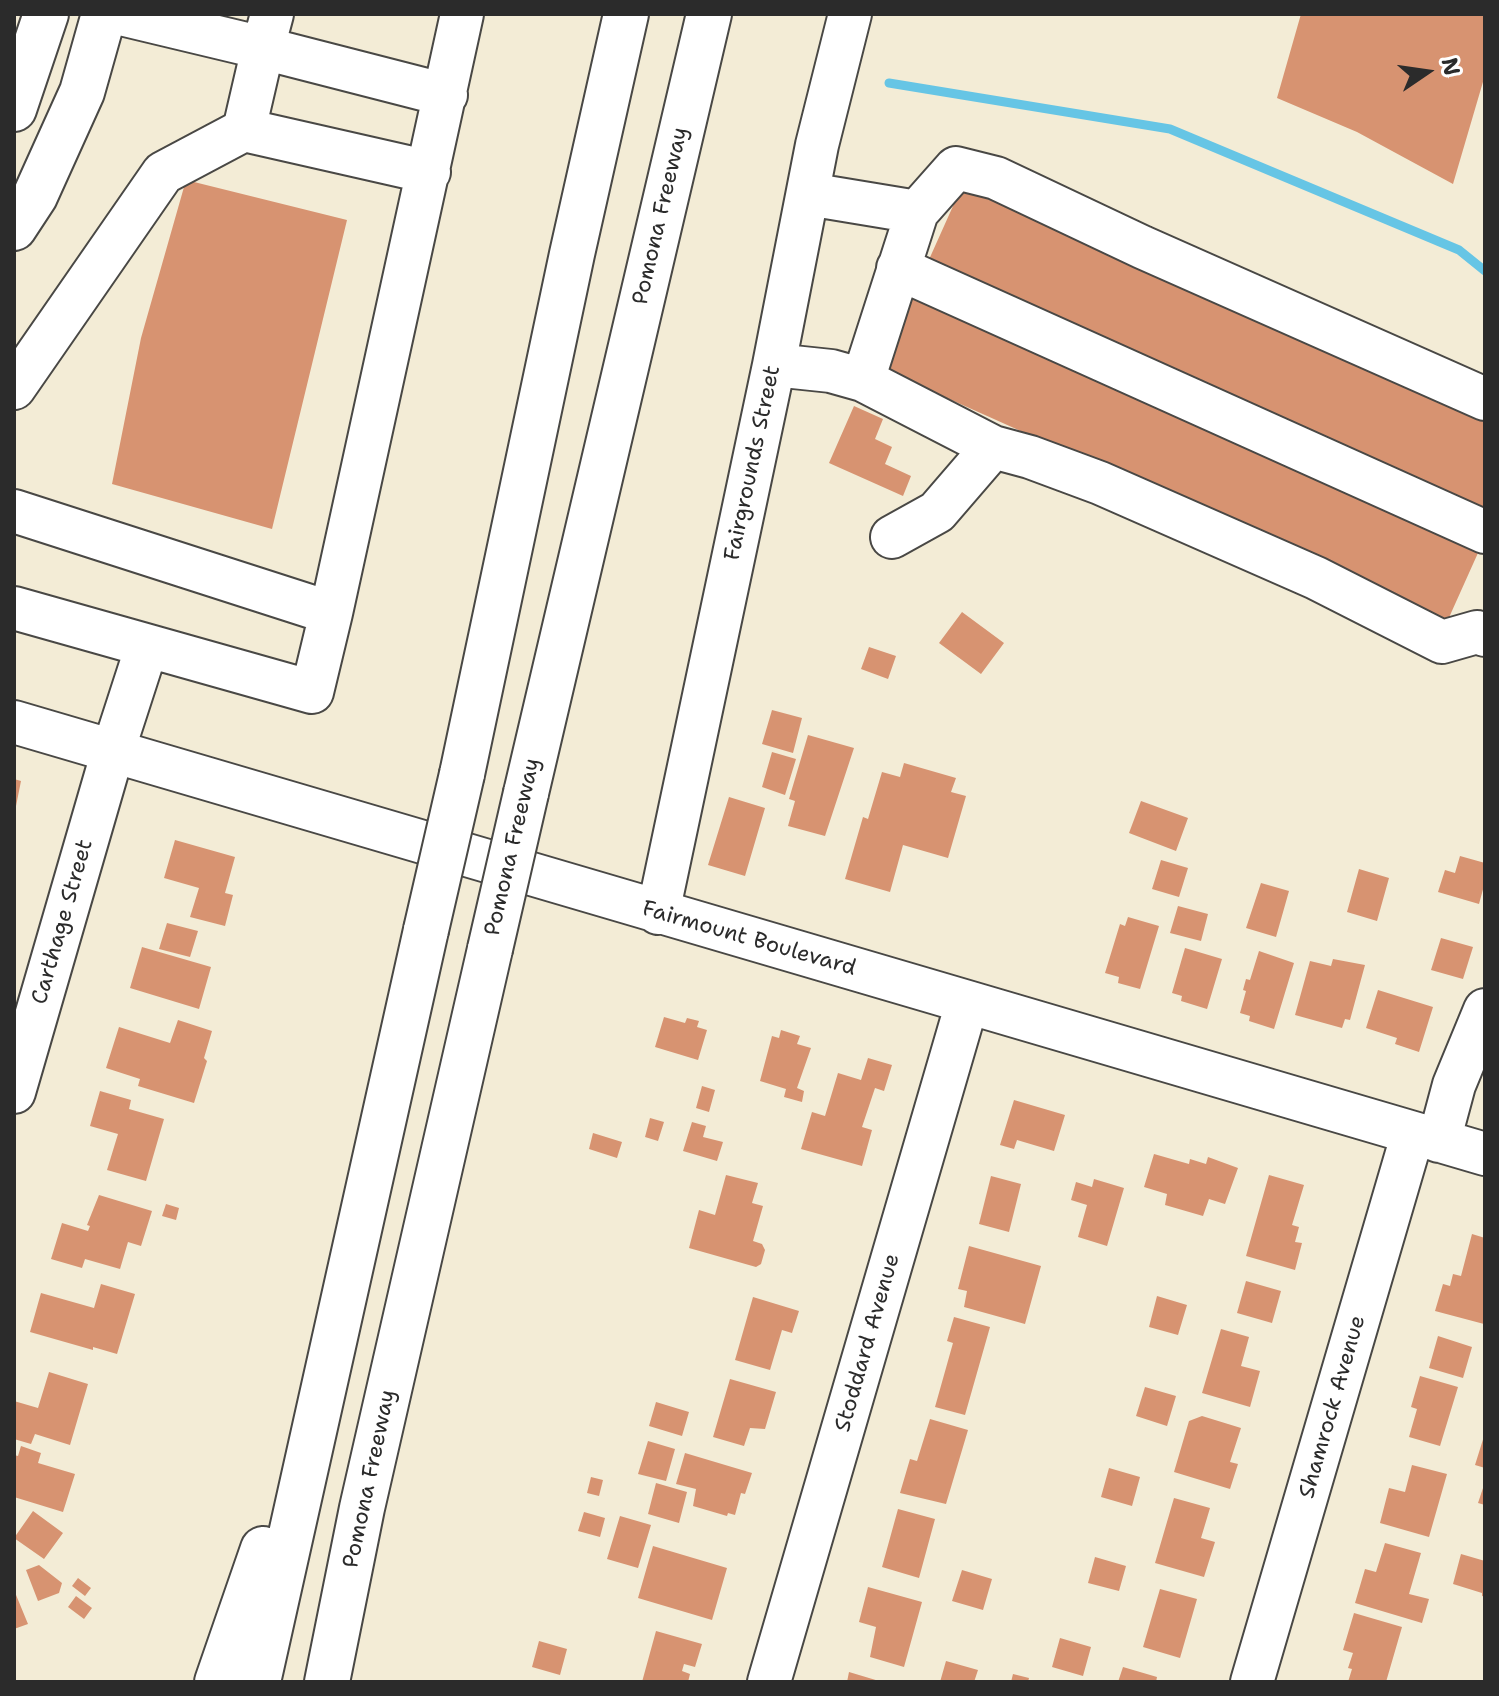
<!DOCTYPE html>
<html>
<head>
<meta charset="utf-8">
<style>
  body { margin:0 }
  #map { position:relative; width:1499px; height:1696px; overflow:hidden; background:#f3ecd6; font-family:"Shantell Sans",sans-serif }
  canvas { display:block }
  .frame { position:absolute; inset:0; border:16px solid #2b2b2b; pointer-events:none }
  .north { position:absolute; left:1387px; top:32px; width:80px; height:80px; -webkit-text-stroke:6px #fff; paint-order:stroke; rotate:77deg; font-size:22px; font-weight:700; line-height:32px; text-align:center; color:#2b2b2b }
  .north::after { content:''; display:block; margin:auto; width:28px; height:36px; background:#2b2b2b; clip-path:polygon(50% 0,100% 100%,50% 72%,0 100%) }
</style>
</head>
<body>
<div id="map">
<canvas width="1499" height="1696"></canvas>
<div class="frame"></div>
<div class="north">N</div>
</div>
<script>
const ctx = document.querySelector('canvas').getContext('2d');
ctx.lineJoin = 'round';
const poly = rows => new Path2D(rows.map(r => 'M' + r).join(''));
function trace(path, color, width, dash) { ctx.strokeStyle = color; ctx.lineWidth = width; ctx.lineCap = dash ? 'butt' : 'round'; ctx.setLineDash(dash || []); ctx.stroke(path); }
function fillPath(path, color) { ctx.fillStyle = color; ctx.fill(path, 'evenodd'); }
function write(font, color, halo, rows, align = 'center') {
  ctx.font = font + ' "Shantell Sans",sans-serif'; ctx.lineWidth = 6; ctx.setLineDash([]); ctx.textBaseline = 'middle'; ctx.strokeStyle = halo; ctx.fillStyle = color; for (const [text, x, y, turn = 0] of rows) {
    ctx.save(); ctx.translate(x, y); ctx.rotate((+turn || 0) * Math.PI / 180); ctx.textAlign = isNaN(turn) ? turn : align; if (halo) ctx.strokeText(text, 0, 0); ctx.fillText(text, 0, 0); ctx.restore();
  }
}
trace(poly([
  [889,83,1170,129,1459,250,1485,271]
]), '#66c5e5', 9);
fillPath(poly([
  [1301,14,1485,14,1485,75,1453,184,1357,132,1277,98],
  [186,180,347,220,272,529,112,484,141,338],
  [962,186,1485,420,1485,514,927,264],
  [915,290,1482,544,1447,622,880,368],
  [854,406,883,419,875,439,892,447,885,464,911,476,903,496,829,463],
  [962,612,1004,643,981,674,939,643],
  [869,647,896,656,888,679,861,669],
  [772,710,802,718,793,753,762,744],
  [808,735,854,748,825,836,788,826,795,801,789,799],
  [772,752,796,759,785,795,762,787],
  [904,763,956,778,951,792,966,796,948,858,903,845,890,892,845,879,863,817,868,819,882,772,900,777],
  [14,779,21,781,15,811,14,811],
  [729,797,765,808,745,876,708,865],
  [1141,801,1188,818,1176,851,1129,833],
  [175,840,235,857,225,893,233,895,225,926,190,917,199,888,164,878],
  [1460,856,1485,863,1485,882,1479,904,1438,892,1445,870,1455,873],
  [1161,860,1188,868,1179,897,1152,889],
  [1359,869,1389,878,1377,921,1347,912],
  [1261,883,1289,891,1276,937,1246,928],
  [1178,906,1208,914,1201,941,1170,933],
  [1128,917,1159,926,1140,989,1118,983,1119,977,1105,973,1120,924,1125,926],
  [167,923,198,931,190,957,159,949],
  [1441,938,1473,947,1463,979,1431,970],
  [142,947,211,967,199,1009,130,988],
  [1185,948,1222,959,1207,1009,1181,1001,1182,996,1172,993],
  [1259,951,1294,963,1274,1029,1249,1021,1250,1016,1240,1013,1246,991,1243,990,1246,979,1250,980],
  [1333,959,1365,965,1350,1020,1345,1019,1342,1028,1295,1015,1310,961,1331,966],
  [1378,990,1433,1007,1419,1052,1395,1044,1397,1038,1366,1028],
  [664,1017,685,1023,687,1018,699,1021,697,1027,707,1030,698,1060,655,1047],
  [178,1020,212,1031,204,1058,207,1061,194,1103,138,1086,140,1079,106,1068,119,1027,170,1043],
  [781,1030,800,1036,797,1044,811,1048,797,1088,804,1091,802,1102,784,1097,786,1089,760,1081,772,1036,779,1038],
  [868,1058,892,1065,884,1091,875,1088,862,1127,872,1130,862,1166,801,1149,812,1112,825,1116,838,1073,861,1080],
  [702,1086,715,1090,709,1112,696,1108],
  [100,1091,131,1100,129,1109,164,1119,146,1181,107,1170,118,1134,90,1126],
  [1014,1100,1065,1115,1054,1151,1017,1140,1014,1149,1000,1145],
  [650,1118,664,1122,658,1141,645,1137],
  [692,1122,706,1126,703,1137,723,1142,717,1161,683,1151],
  [593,1133,622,1142,617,1158,589,1149],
  [1154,1154,1189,1164,1190,1159,1206,1164,1208,1157,1238,1168,1225,1204,1209,1199,1203,1216,1165,1205,1167,1194,1144,1187],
  [726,1175,758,1183,752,1203,763,1206,753,1241,762,1244,765,1250,761,1264,756,1267,689,1248,699,1210,715,1215],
  [1269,1175,1304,1185,1292,1225,1299,1227,1295,1242,1302,1243,1295,1270,1246,1256],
  [991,1176,1021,1184,1009,1232,979,1224],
  [1094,1179,1124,1188,1107,1246,1078,1237,1087,1205,1071,1200,1076,1182,1092,1187],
  [99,1195,152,1211,141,1246,128,1242,120,1269,85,1259,82,1268,51,1259,62,1223,88,1231,90,1226,87,1225],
  [166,1204,179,1208,176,1220,162,1216],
  [1472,1234,1485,1238,1484,1324,1435,1311,1443,1284,1450,1286,1453,1274,1461,1276],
  [969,1246,1041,1266,1025,1324,964,1307,967,1291,958,1289],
  [1246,1281,1281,1291,1272,1323,1237,1313],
  [101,1284,135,1294,117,1354,93,1347,93,1350,30,1332,41,1293,94,1308],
  [1157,1296,1187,1305,1178,1335,1149,1327],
  [753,1297,799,1311,792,1333,782,1330,770,1370,735,1360],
  [954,1317,990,1327,965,1415,935,1407,953,1343,947,1341],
  [1221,1329,1249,1337,1241,1366,1260,1371,1250,1407,1202,1393],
  [1438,1336,1472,1347,1463,1378,1429,1368],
  [49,1372,88,1384,70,1445,35,1434,31,1444,14,1439,14,1401,38,1408],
  [1420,1376,1458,1387,1440,1446,1409,1437,1417,1409,1411,1407],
  [730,1379,776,1392,765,1429,750,1428,744,1446,713,1437],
  [1145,1387,1176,1396,1167,1426,1136,1416],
  [656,1402,689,1412,682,1436,649,1426],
  [1202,1416,1241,1428,1230,1462,1238,1464,1230,1489,1174,1472,1189,1421],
  [930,1419,968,1430,946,1504,900,1493,910,1459,917,1461],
  [1485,1433,1485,1468,1475,1465],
  [648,1441,675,1449,666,1481,638,1474],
  [21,1446,41,1453,38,1463,75,1474,63,1512,14,1497,14,1455,18,1456],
  [685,1453,752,1473,745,1494,741,1493,735,1515,728,1513,727,1516,693,1506,696,1489,676,1484],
  [1412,1465,1447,1474,1429,1537,1380,1523,1389,1488,1405,1492],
  [1109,1468,1140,1477,1132,1506,1101,1497],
  [591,1477,603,1480,599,1496,587,1493],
  [1485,1482,1485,1505,1478,1503],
  [656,1483,687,1492,679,1523,648,1514],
  [1174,1498,1210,1508,1201,1538,1215,1542,1204,1577,1155,1563],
  [898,1509,935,1519,919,1578,882,1567],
  [33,1511,63,1533,44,1559,14,1538],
  [584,1512,605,1518,600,1537,578,1531],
  [620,1516,651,1525,638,1568,607,1559],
  [1385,1543,1421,1553,1409,1594,1429,1599,1422,1623,1355,1603,1365,1569,1376,1572],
  [653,1546,727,1568,712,1620,638,1598],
  [1461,1554,1485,1561,1485,1597,1482,1596,1482,1593,1453,1584],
  [1095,1557,1126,1566,1119,1591,1088,1583],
  [39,1565,62,1583,59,1593,38,1601,26,1570],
  [962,1570,992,1579,983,1610,952,1601],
  [78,1578,91,1588,85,1596,72,1586],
  [868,1587,922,1602,904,1667,870,1657,876,1627,859,1622],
  [1160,1589,1197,1599,1180,1658,1143,1647],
  [14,1590,28,1624,14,1629],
  [76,1596,92,1608,84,1619,68,1607],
  [1354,1613,1402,1627,1386,1682,1348,1682,1352,1669,1348,1668,1353,1653,1343,1650],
  [656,1631,702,1644,695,1667,684,1664,682,1671,690,1674,688,1682,642,1682],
  [1060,1638,1091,1647,1083,1676,1052,1667],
  [539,1641,567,1649,560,1675,532,1667],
  [946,1661,978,1670,974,1682,940,1682],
  [1123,1667,1157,1677,1156,1682,1118,1682],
  [849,1672,879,1681,878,1682,847,1682],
  [1013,1674,1029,1678,1028,1682,1011,1682]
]), '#d79371');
const minor = poly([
  [272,14,263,48,446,95],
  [244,130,429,172],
  [808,194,917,212,863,380],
  [917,212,956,168,996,178,1142,247,1485,399],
  [898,268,1485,532],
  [774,365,831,371,863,380,993,447,1030,457,1100,483,1316,578,1442,642,1477,632,1485,635],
  [14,388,163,173,244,130,263,48,121,14],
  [14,511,331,613,462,14],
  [892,537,937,512,993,447],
  [14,608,312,692,331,613],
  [14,722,1485,1154],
  [658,913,774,365,817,145,850,14],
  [14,1092,113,751,147,646],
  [1439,1141,1454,1085,1485,1010],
  [769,1682,967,1003],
  [1252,1682,1413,1133]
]);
const major = poly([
  [14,109,46,14],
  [14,228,35,196,82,92,104,14]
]);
const highway = poly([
  [462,774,572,254,626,14],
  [526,793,709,14],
  [217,1682,263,1549],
  [258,1682,426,930],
  [327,1682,362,1508,490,949]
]);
trace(minor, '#494845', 46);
trace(major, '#494845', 48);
trace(highway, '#494845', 48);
trace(minor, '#fff', 42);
trace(major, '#fff', 44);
trace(highway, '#fff', 44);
const highwayBridge = poly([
  [426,930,462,774],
  [490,949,526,793]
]);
trace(highwayBridge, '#494845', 48, []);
trace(highwayBridge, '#fff', 44);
write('22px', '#2b2b2b', '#fff', [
  ["Pomona Freeway",661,216,-77],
  ["Fairgrounds Street",753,463,-78],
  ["Pomona Freeway",513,847,-77],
  ["Carthage Street",63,922,-74],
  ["Fairmount Boulevard",749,939,16],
  ["Stoddard Avenue",868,1343,-74],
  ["Shamrock Avenue",1333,1407,-74],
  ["Pomona Freeway",370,1479,-78]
]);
</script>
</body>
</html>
